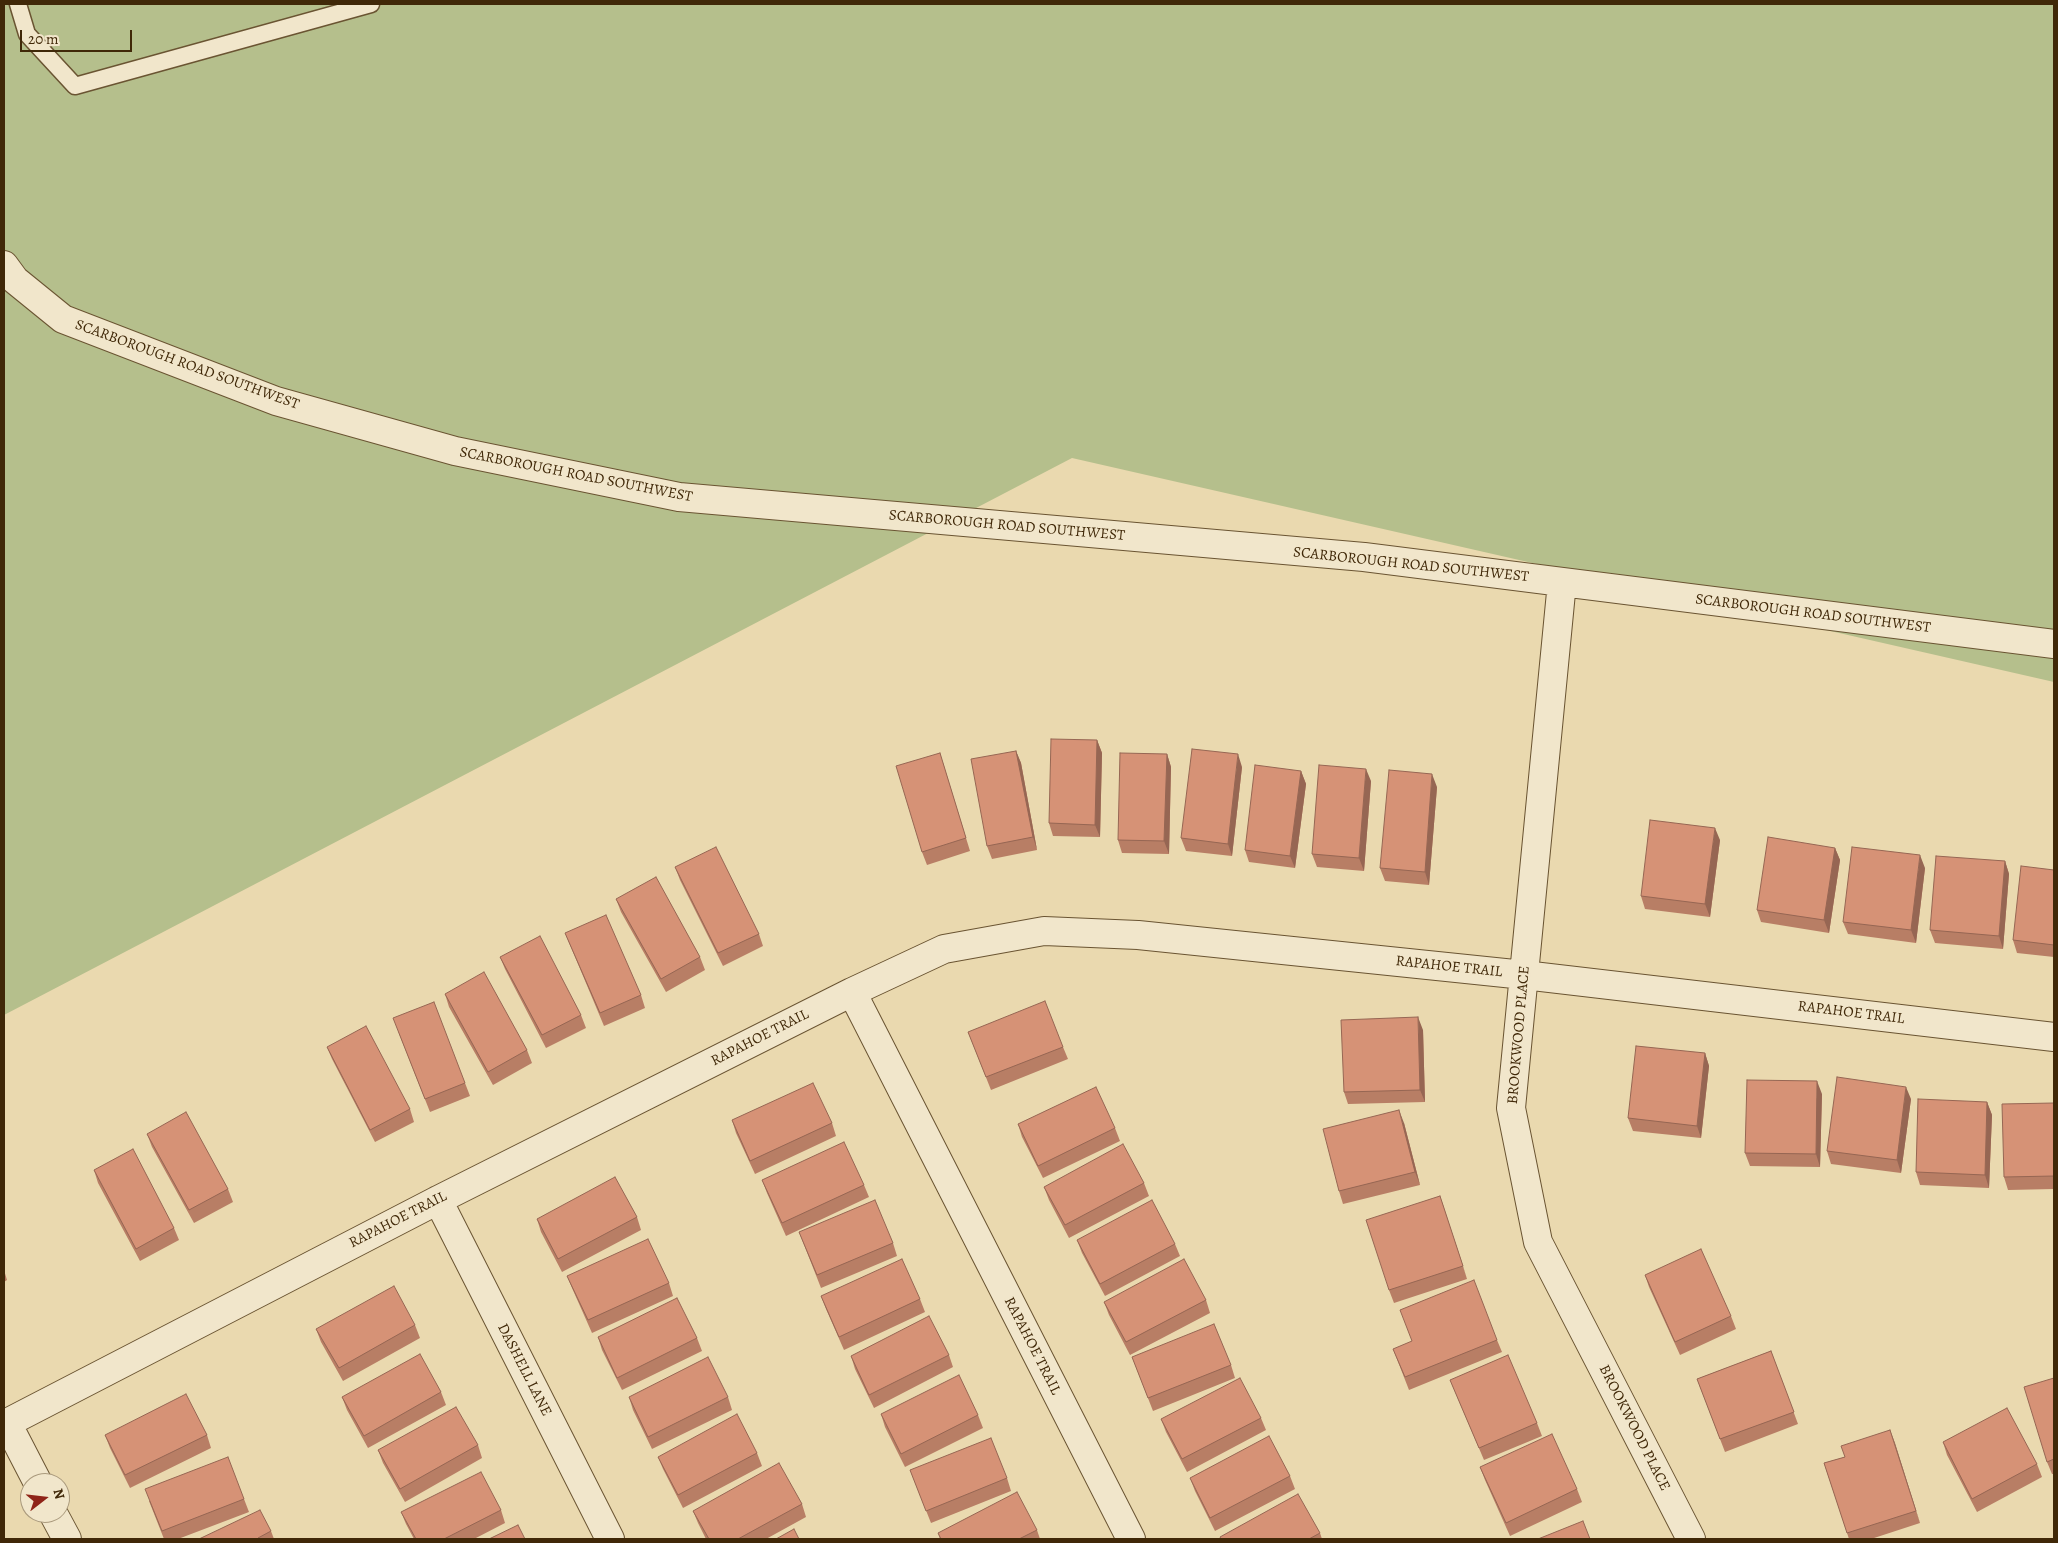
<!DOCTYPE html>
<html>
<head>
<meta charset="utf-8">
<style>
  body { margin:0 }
  #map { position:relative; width:2058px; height:1543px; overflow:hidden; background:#ead9af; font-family:Alegreya,serif }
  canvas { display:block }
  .frame { position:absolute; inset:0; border:5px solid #402808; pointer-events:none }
  .north { position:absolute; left:20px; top:1473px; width:50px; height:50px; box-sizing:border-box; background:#f1e6cb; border:1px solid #aa9a7d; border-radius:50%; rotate:74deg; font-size:14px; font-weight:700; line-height:20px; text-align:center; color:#402808 }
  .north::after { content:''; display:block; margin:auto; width:18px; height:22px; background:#8f2418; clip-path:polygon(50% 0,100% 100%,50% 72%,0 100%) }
  .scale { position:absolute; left:20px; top:30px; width:112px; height:22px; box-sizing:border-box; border:2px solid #402808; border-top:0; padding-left:6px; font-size:15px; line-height:18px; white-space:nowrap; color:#402808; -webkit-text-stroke:4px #f1e6cb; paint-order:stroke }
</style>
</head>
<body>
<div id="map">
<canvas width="2058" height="1543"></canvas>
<div class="frame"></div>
<div class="north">N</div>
<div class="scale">20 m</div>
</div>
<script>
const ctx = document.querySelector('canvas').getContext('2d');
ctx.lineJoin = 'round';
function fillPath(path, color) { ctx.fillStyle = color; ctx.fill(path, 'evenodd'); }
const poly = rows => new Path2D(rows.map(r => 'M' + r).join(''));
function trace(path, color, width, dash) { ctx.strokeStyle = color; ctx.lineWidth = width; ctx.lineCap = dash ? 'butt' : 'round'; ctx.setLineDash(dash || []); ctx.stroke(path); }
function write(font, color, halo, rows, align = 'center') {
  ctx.font = font + ' Alegreya,serif'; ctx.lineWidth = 5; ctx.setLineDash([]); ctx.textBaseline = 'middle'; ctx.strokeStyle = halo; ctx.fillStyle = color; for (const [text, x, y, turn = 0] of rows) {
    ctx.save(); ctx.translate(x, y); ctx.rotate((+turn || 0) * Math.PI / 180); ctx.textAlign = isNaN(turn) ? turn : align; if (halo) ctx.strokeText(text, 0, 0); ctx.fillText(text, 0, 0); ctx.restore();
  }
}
fillPath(poly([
  [4,4,2054,4,2054,682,1072,458,4,1015]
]), '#b5bf8c');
const lane = poly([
  [18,4,27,34,75,86,371,4]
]);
const street = poly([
  [4,265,15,280,63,319,276,401,455,451,679,497,1364,557,2054,644],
  [1562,582,1511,1108,1538,1242,1691,1539],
  [852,992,1131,1539],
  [438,1200,610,1539],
  [38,1483,7,1423,438,1200,852,992,944,949,1044,931,1138,935,1524,975,2054,1037],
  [53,1513,67,1539]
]);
trace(lane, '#6a5432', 19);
trace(street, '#6a5432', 30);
trace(lane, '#f1e6cb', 16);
trace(street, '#f1e6cb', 28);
fillPath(poly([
  [1097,740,1102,753,1100,837,1053,836,1049,823],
  [1016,751,1021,763,1037,850,992,859,987,846],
  [940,753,944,766,970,851,927,865,922,852],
  [1167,754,1171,767,1169,854,1122,853,1118,840],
  [1242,767,1232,856,1186,851,1181,838],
  [1301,771,1306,784,1295,868,1249,862,1245,850],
  [1371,781,1364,871,1317,867,1312,854],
  [1437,787,1429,885,1385,881,1380,868],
  [1720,840,1710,917,1645,909,1641,896],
  [1835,848,1840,860,1829,933,1761,922,1757,910],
  [2005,861,2009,874,2003,949,1935,943,1930,930],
  [675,867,759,934,763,946,723,966,680,880],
  [1925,868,1916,943,1848,934,1843,922],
  [2054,870,2054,957,2017,953,2013,940],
  [616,899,700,957,705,970,666,992,621,912],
  [565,933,641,995,645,1008,604,1026,570,945],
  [500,957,581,1015,586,1028,546,1048,505,969],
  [445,994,527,1050,532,1063,493,1085,449,1007],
  [1423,1030,1425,1102,1348,1104,1344,1092],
  [398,1031,465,1083,470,1096,430,1112],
  [968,1032,1063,1047,1068,1059,991,1090],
  [327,1047,410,1109,414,1122,375,1142,332,1059],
  [1705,1053,1709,1066,1701,1138,1633,1131,1628,1118],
  [1822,1094,1820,1167,1750,1166,1745,1153],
  [1911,1099,1901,1173,1831,1164,1827,1151],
  [1987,1102,1992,1115,1989,1188,1920,1185,1916,1172],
  [2054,1103,2054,1189,2008,1190,2004,1177],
  [732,1120,832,1123,836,1136,755,1174,736,1133],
  [1404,1123,1420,1185,1343,1204,1339,1191],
  [1018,1124,1115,1128,1120,1141,1043,1178,1022,1137],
  [147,1134,228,1189,233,1202,194,1223,152,1147],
  [94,1170,174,1228,179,1240,140,1261,98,1183],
  [762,1180,864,1185,869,1197,786,1236,767,1193],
  [1144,1183,1149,1196,1069,1238,1049,1200,1044,1187],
  [1440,1196,1467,1279,1394,1303,1389,1290],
  [637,1217,641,1230,562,1272,541,1232,537,1219],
  [799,1232,893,1243,897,1256,821,1288],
  [1077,1240,1175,1244,1180,1256,1105,1296,1082,1253],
  [4,1270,7,1280,4,1282],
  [1645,1275,1731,1316,1736,1329,1680,1355,1649,1287],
  [567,1276,669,1283,673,1296,592,1333,572,1288],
  [821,1296,920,1299,925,1312,844,1350,826,1309],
  [1206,1300,1210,1313,1130,1355,1109,1315,1104,1302],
  [415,1325,420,1338,343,1381,321,1342,316,1329],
  [598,1337,697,1338,702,1351,622,1390,602,1350],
  [1497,1340,1502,1352,1409,1390,1393,1349],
  [1771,1351,1798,1424,1725,1452,1697,1379],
  [949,1355,953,1367,874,1408,855,1369,851,1356],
  [1132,1357,1231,1365,1235,1378,1153,1411],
  [2054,1378,2054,1474,2052,1474,2047,1462],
  [1450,1380,1537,1423,1542,1436,1484,1460],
  [441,1392,446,1405,368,1448,347,1410,342,1397],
  [629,1397,728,1397,732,1410,652,1449,633,1410],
  [881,1414,978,1415,983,1428,905,1467,885,1427],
  [1261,1418,1266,1430,1187,1472,1166,1432,1161,1419],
  [1890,1430,1920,1523,1871,1539,1849,1539,1824,1463,1845,1457],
  [105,1435,207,1435,211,1448,130,1488,110,1448],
  [1943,1442,2037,1464,2042,1477,1977,1512,1947,1455],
  [478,1445,482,1458,405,1502,383,1463,378,1450],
  [757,1453,762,1466,683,1508,663,1469,658,1457],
  [1480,1467,1577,1489,1582,1502,1510,1536,1485,1480],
  [910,1470,1007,1478,1011,1491,931,1523],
  [1290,1476,1295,1489,1215,1531,1195,1491,1190,1478],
  [244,1499,249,1512,178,1539,164,1539,149,1501],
  [802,1504,806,1517,766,1539,706,1539,698,1523,693,1511],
  [501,1510,505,1523,474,1539,414,1539,406,1524,401,1512],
  [1037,1530,1040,1539,940,1539,938,1533],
  [271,1531,274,1539,199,1539],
  [1320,1533,1322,1539,1220,1539]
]), '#b87e65');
fillPath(poly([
  [1097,740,1102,753,1100,837,1095,825],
  [1016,751,1021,763,1037,850,1033,837],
  [1167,754,1171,767,1169,854,1164,841],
  [1238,754,1242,767,1232,856,1228,844],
  [1366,769,1371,781,1364,871,1359,858],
  [1301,771,1306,784,1295,868,1290,856],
  [1432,774,1437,787,1429,885,1425,872],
  [1715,828,1720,840,1710,917,1705,904],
  [1835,848,1840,860,1829,933,1824,920],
  [1920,855,1925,868,1916,943,1911,930],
  [2005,861,2009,874,2003,949,1999,936],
  [1418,1017,1423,1030,1425,1102,1420,1090],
  [1705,1053,1709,1066,1701,1138,1697,1126],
  [1817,1081,1822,1094,1820,1167,1816,1154],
  [1906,1087,1911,1099,1901,1173,1897,1160],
  [1987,1102,1992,1115,1989,1188,1985,1175],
  [1399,1110,1404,1123,1420,1185,1415,1172],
  [1440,1196,1444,1209,1467,1279,1463,1266],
  [1890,1430,1895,1443,1920,1523,1916,1511]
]), '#966653');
const building = poly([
  [1051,739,1097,740,1095,825,1049,823,1051,739],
  [1192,749,1238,754,1228,844,1181,838,1192,749],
  [1016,751,1033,837,987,846,971,759,1016,751],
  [940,753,966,838,922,852,896,766,940,753],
  [1120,753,1167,754,1164,841,1118,840,1120,753],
  [1255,765,1301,771,1290,856,1245,850,1255,765],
  [1319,765,1366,769,1359,858,1312,854,1319,765],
  [1389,770,1432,774,1425,872,1380,868,1389,770],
  [1650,820,1715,828,1705,904,1641,896,1650,820],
  [1768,837,1835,848,1824,920,1757,910,1768,837],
  [716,847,759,934,718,953,675,867,716,847],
  [1852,847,1920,855,1911,930,1843,922,1852,847],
  [1936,856,2005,861,1999,936,1930,930,1936,856],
  [2021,866,2054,870,2054,945,2013,940,2021,866],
  [656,877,700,957,661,979,616,899,656,877],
  [606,915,641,995,600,1013,565,933,606,915],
  [540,936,581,1015,542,1035,500,957,540,936],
  [484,972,527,1050,488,1072,445,994,484,972],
  [1045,1001,1063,1047,986,1077,968,1032,1045,1001],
  [434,1002,465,1083,425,1099,393,1018,434,1002],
  [1418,1017,1420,1090,1344,1092,1341,1020,1418,1017],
  [366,1026,410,1109,370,1130,327,1047,366,1026],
  [1636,1046,1705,1053,1697,1126,1628,1118,1636,1046],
  [1837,1077,1906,1087,1897,1160,1827,1151,1837,1077],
  [1747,1080,1817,1081,1816,1154,1745,1153,1747,1080],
  [813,1083,832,1123,750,1161,732,1120,813,1083],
  [1096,1087,1115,1128,1038,1166,1018,1124,1096,1087],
  [1918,1099,1987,1102,1985,1175,1916,1172,1918,1099],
  [2054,1103,2054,1176,2004,1177,2002,1104,2054,1103],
  [1399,1110,1415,1172,1339,1191,1323,1129,1399,1110],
  [186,1112,228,1189,189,1210,147,1134,186,1112],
  [844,1142,864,1185,782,1223,762,1180,844,1142],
  [1123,1144,1144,1183,1065,1225,1044,1187,1123,1144],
  [133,1149,174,1228,136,1249,94,1170,133,1149],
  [615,1177,637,1217,558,1259,537,1219,615,1177],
  [1440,1196,1463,1266,1389,1290,1366,1220,1440,1196],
  [875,1200,893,1243,817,1275,799,1232,875,1200],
  [1152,1200,1175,1244,1100,1284,1077,1240,1152,1200],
  [648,1239,669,1283,588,1320,567,1276,648,1239],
  [1701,1249,1731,1316,1675,1342,1645,1275,1701,1249],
  [902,1259,920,1299,839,1337,821,1296,902,1259],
  [1184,1259,1206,1300,1126,1342,1104,1302,1184,1259],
  [1474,1280,1497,1340,1405,1377,1393,1349,1412,1341,1400,1310,1474,1280],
  [394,1286,415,1325,339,1368,316,1329,394,1286],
  [677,1298,697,1338,617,1378,598,1337,677,1298],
  [929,1316,949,1355,869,1395,851,1356,929,1316],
  [1214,1324,1231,1365,1148,1398,1132,1357,1214,1324],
  [1771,1351,1794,1412,1720,1439,1697,1379,1771,1351],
  [420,1354,441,1392,364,1436,342,1397,420,1354],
  [1508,1355,1537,1423,1479,1448,1450,1380,1508,1355],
  [708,1357,728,1397,648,1437,629,1397,708,1357],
  [959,1375,978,1415,901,1454,881,1414,959,1375],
  [1240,1378,1261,1418,1182,1459,1161,1419,1240,1378],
  [2054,1378,2054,1459,2047,1462,2024,1387,2054,1378],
  [186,1394,207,1435,125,1475,105,1435,186,1394],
  [456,1407,478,1445,400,1489,378,1450,456,1407],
  [2007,1408,2037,1464,1972,1499,1943,1442,2007,1408],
  [737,1414,757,1453,678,1495,658,1457,737,1414],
  [1890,1430,1916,1511,1847,1533,1824,1463,1845,1457,1841,1446,1890,1430],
  [1552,1434,1577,1489,1506,1523,1480,1467,1552,1434],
  [1269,1436,1290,1476,1210,1518,1190,1478,1269,1436],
  [991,1438,1007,1478,926,1511,910,1470,991,1438],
  [228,1457,244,1499,162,1531,145,1489,228,1457],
  [779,1463,802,1504,738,1539,709,1539,693,1511,779,1463],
  [481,1472,501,1510,444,1539,416,1539,401,1512,481,1472],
  [1017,1492,1037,1530,1019,1539,941,1539,938,1533,1017,1492],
  [1298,1494,1320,1533,1309,1539,1221,1539,1220,1537,1298,1494],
  [260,1510,271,1531,258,1538,258,1539,199,1539,260,1510],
  [1583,1521,1590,1539,1538,1539,1583,1521],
  [518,1525,525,1539,489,1539,518,1525],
  [794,1529,799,1539,776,1539,794,1529]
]);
fillPath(building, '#d69276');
trace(building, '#966653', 1);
write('15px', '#402808', '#f1e6cb', [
  ["SCARBOROUGH ROAD SOUTHWEST",187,365,20],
  ["SCARBOROUGH ROAD SOUTHWEST",576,475,11],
  ["SCARBOROUGH ROAD SOUTHWEST",1007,526,5],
  ["SCARBOROUGH ROAD SOUTHWEST",1411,565,6],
  ["SCARBOROUGH ROAD SOUTHWEST",1813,614,7],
  ["RAPAHOE TRAIL",1449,967,6],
  ["RAPAHOE TRAIL",1851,1013,7],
  ["BROOKWOOD PLACE",1519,1035,-85],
  ["RAPAHOE TRAIL",760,1038,-27],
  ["RAPAHOE TRAIL",398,1220,-27],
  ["RAPAHOE TRAIL",1032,1346,63],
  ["DASHELL LANE",524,1370,63],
  ["BROOKWOOD PLACE",1634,1428,63]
]);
</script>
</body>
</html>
